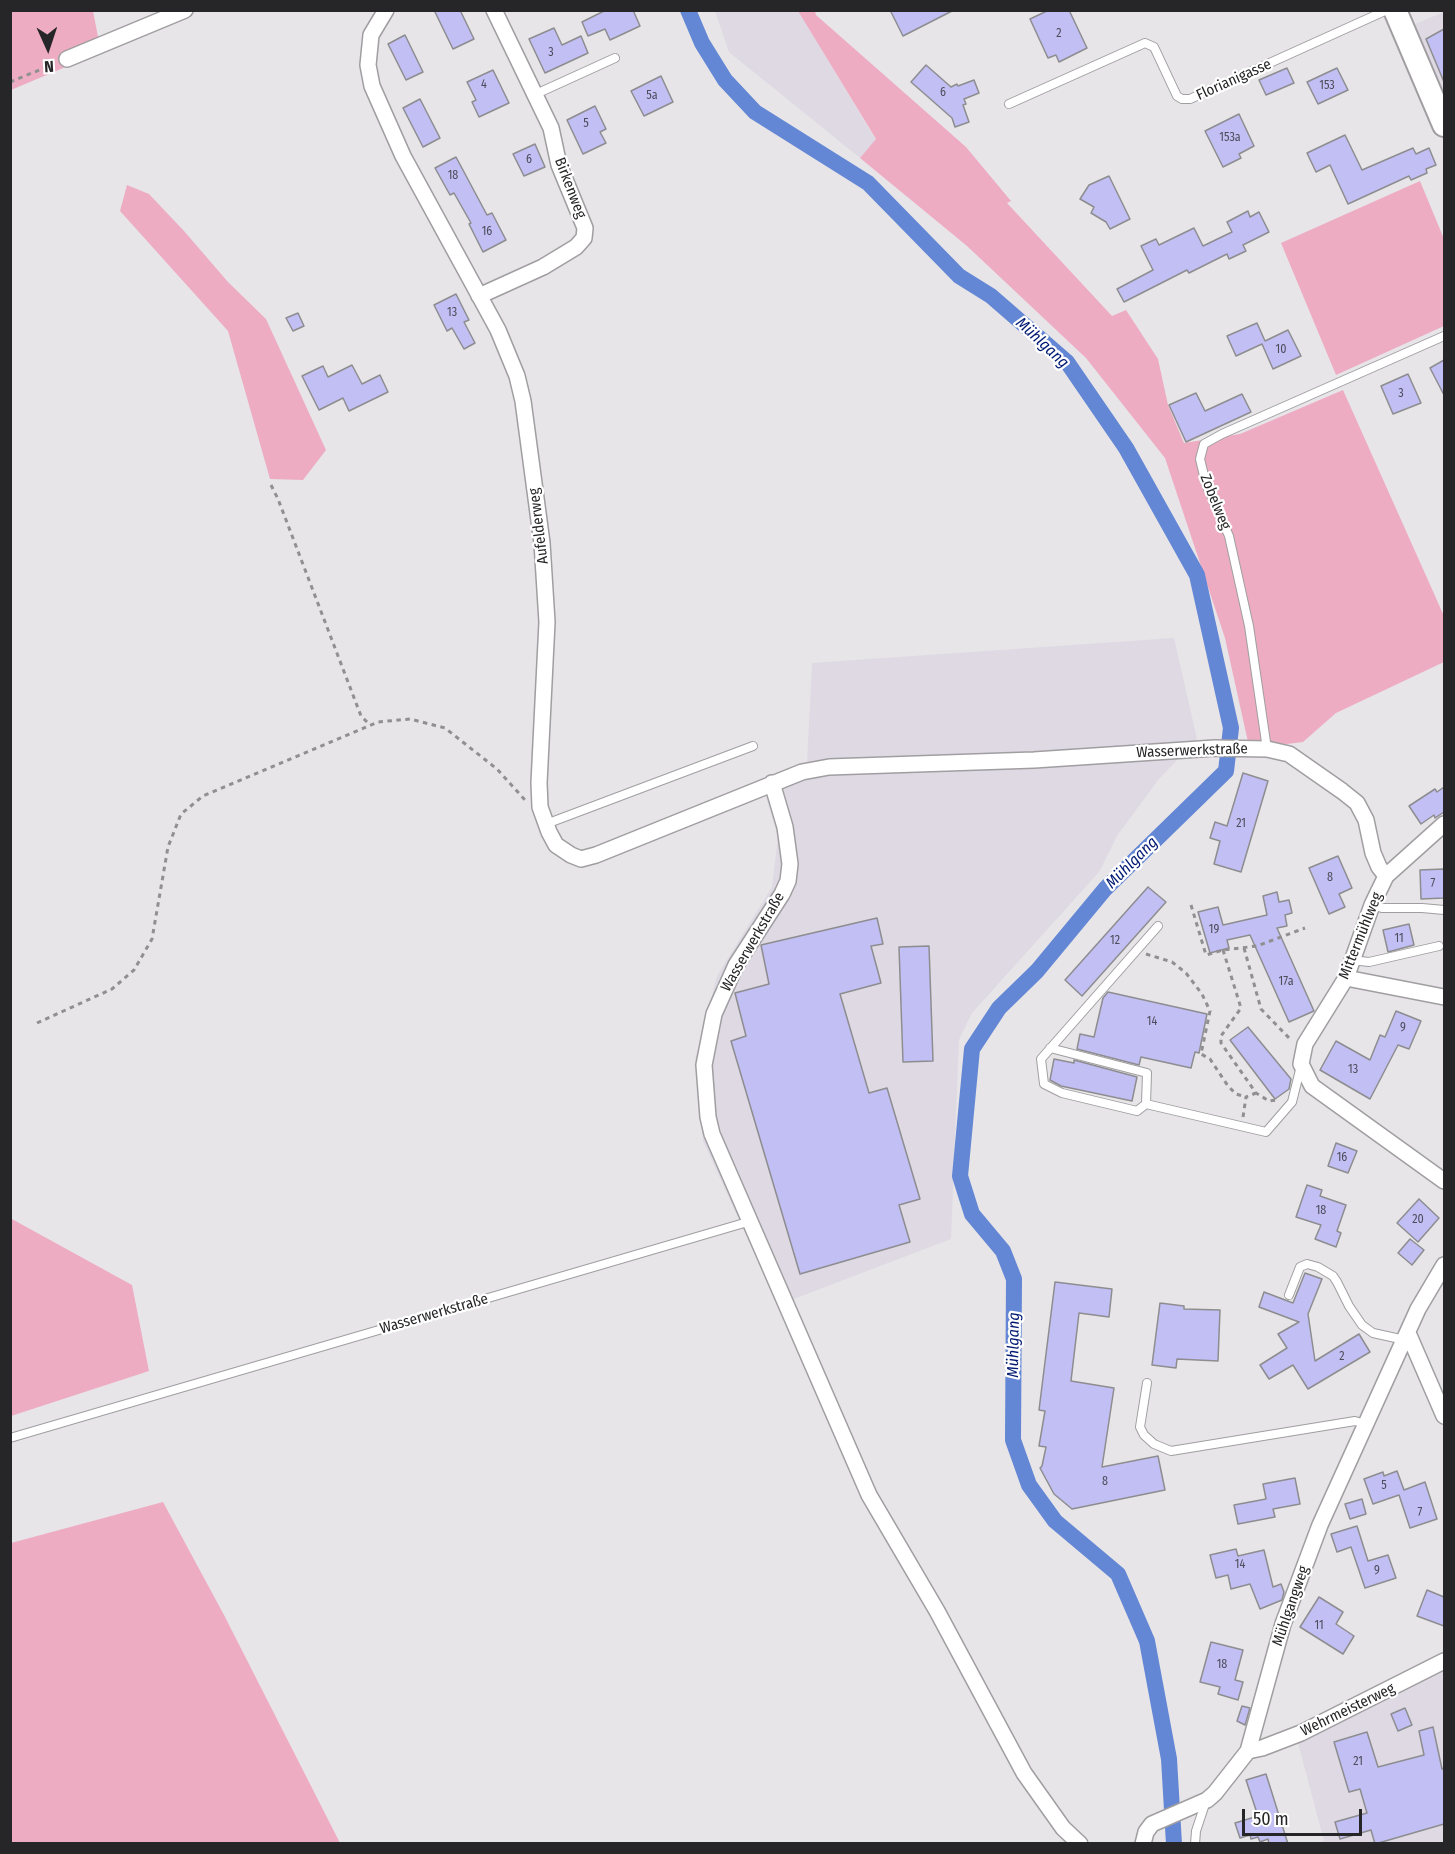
<!DOCTYPE html>
<html>
<head>
<meta charset="utf-8">
<style>
  body { margin:0 }
  #map { position:relative; width:1455px; height:1854px; overflow:hidden; background:#e7e5e8; font-family:"Fira Sans Condensed",sans-serif }
  canvas { display:block }
  .frame { position:absolute; inset:0; border:12px solid #262527; pointer-events:none }
  .north { position:absolute; left:18px; top:18px; width:60px; height:60px; -webkit-text-stroke:4px #fff; paint-order:stroke; rotate:177deg; font-size:16px; font-weight:700; line-height:24px; text-align:center; color:#262527 }
  .north::after { content:''; display:block; margin:auto; width:21px; height:27px; background:#262527; clip-path:polygon(50% 0,100% 100%,50% 72%,0 100%) }
  .scale { position:absolute; left:1242px; top:1809px; width:120px; height:27px; box-sizing:border-box; border:3px solid #262527; border-top:0; padding-left:8px; font-size:18px; line-height:21px; white-space:nowrap; color:#262527; -webkit-text-stroke:4px #fff; paint-order:stroke }
</style>
</head>
<body>
<div id="map">
<canvas width="1455" height="1854"></canvas>
<div class="frame"></div>
<div class="north">N</div>
<div class="scale">50 m</div>
</div>
<script>
const ctx = document.querySelector('canvas').getContext('2d');
ctx.lineJoin = 'round';
function fillPath(path, color) { ctx.fillStyle = color; ctx.fill(path, 'evenodd'); }
const poly = rows => new Path2D(rows.map(r => 'M' + r).join(''));
function trace(path, color, width, dash) { ctx.strokeStyle = color; ctx.lineWidth = width; ctx.lineCap = dash ? 'butt' : 'round'; ctx.setLineDash(dash || []); ctx.stroke(path); }
function write(font, color, halo, rows, align = 'center') {
  ctx.font = font + ' "Fira Sans Condensed",sans-serif'; ctx.lineWidth = 4.5; ctx.setLineDash([]); ctx.textBaseline = 'middle'; ctx.strokeStyle = halo; ctx.fillStyle = color; for (const [text, x, y, turn = 0] of rows) {
    ctx.save(); ctx.translate(x, y); ctx.rotate((+turn || 0) * Math.PI / 180); ctx.textAlign = isNaN(turn) ? turn : align; if (halo) ctx.strokeText(text, 0, 0); ctx.fillText(text, 0, 0); ctx.restore();
  }
}
fillPath(poly([
  [715,11,798,11,876,140,860,158,729,52],
  [1444,12,1444,97,1415,24],
  [1174,638,1197,739,1158,780,1117,836,1099,872,972,1013,959,1040,951,1239,778,1305,703,1141,695,1059,717,976,772,887,778,837,761,780,807,763,812,663],
  [1444,1671,1444,1843,1317,1843,1324,1841,1297,1739]
]), '#ded9e3');
fillPath(poly([
  [11,11,93,11,101,52,11,90],
  [798,11,815,11,816,15,966,147,1011,201,1007,203,1112,316,1126,310,1158,359,1168,405,1184,443,1240,434,1343,390,1444,616,1444,662,1336,713,1303,742,1287,744,1248,742,1225,638,1165,458,1086,358,967,246,860,158,876,139],
  [1420,181,1444,239,1444,326,1336,375,1281,243],
  [127,185,149,194,184,231,228,282,266,319,326,450,303,480,270,479,228,331,120,211],
  [10,1218,132,1285,149,1371,11,1416],
  [163,1502,224,1615,340,1843,11,1843,11,1543]
]), '#eeacc3');
trace(poly([
  [688,10,702,43,725,80,755,112,868,183,959,276,991,296,1067,362,1126,448,1197,575,1231,728,1226,771,1105,889,1037,971,999,1008,972,1049,960,1176,972,1214,1003,1251,1014,1279,1013,1440,1029,1485,1055,1521,1118,1574,1147,1641,1169,1759,1174,1844]
]), '#6387d4', 16);
const building = poly([
  [434,10,460,10,474,39,453,49,434,10],
  [606,10,633,10,640,26,610,40,605,29,588,36,582,22,606,10],
  [890,10,954,10,903,36,890,10],
  [1049,10,1069,10,1087,48,1059,62,1056,55,1048,58,1030,19,1049,10],
  [554,28,562,45,581,36,588,53,545,73,529,39,554,28],
  [1444,29,1444,82,1426,39,1444,29],
  [405,35,423,72,406,80,388,44,405,35],
  [926,65,951,87,957,84,958,86,974,80,979,93,964,99,966,104,963,105,969,122,955,127,952,118,911,82,926,65],
  [1287,68,1294,83,1266,95,1259,80,1287,68],
  [1337,68,1348,90,1318,104,1307,82,1337,68],
  [493,70,509,103,479,117,472,102,476,100,467,82,493,70],
  [661,76,673,102,644,116,631,91,661,76],
  [420,99,440,138,423,147,403,108,420,99],
  [595,106,606,129,600,132,606,143,583,154,567,120,595,106],
  [1239,114,1254,146,1239,154,1241,158,1223,167,1205,131,1239,114],
  [1345,135,1362,170,1413,148,1416,154,1429,148,1436,165,1426,169,1427,173,1411,180,1409,176,1348,204,1330,165,1316,172,1307,153,1345,135],
  [535,144,545,167,524,176,513,154,535,144],
  [456,157,487,215,492,213,506,240,483,252,469,224,471,223,454,193,450,195,435,168,456,157],
  [1109,176,1130,219,1110,229,1106,222,1091,213,1094,207,1080,199,1089,185,1109,176],
  [1248,211,1250,217,1259,212,1269,232,1243,245,1246,251,1229,259,1227,254,1189,273,1187,270,1124,302,1117,289,1153,270,1141,246,1156,239,1159,245,1194,228,1203,246,1232,232,1227,222,1248,211],
  [456,294,469,320,464,322,475,343,464,349,452,328,447,331,434,305,456,294],
  [298,313,304,326,293,331,286,318,298,313],
  [1257,323,1265,341,1288,330,1301,356,1273,369,1262,344,1236,356,1227,336,1257,323],
  [1444,360,1444,395,1430,368,1444,360],
  [352,365,362,384,380,375,388,392,349,411,343,398,319,410,302,376,323,366,328,377,352,365],
  [1408,374,1421,403,1393,414,1381,386,1408,374],
  [1196,393,1205,411,1242,394,1251,412,1186,442,1169,405,1196,393],
  [1243,773,1268,781,1241,872,1214,864,1220,841,1210,838,1215,822,1227,826,1243,773],
  [1444,787,1444,812,1435,818,1434,815,1421,824,1409,806,1435,789,1437,792,1444,787],
  [1338,856,1352,888,1339,894,1345,907,1329,914,1309,868,1338,856],
  [1444,869,1444,898,1421,899,1420,870,1444,869],
  [1148,887,1166,902,1082,996,1065,980,1148,887],
  [1277,892,1279,902,1289,900,1292,913,1285,915,1287,926,1277,928,1314,1011,1289,1022,1250,935,1227,940,1229,948,1210,953,1198,912,1218,907,1223,925,1267,915,1263,896,1277,892],
  [877,918,883,944,871,946,881,983,840,994,869,1093,887,1088,920,1199,899,1205,910,1242,800,1274,731,1041,746,1036,735,993,769,984,761,945,877,918],
  [1409,924,1414,945,1388,952,1383,930,1409,924],
  [929,946,933,1061,903,1062,899,947,929,946],
  [1108,992,1207,1014,1199,1053,1195,1052,1191,1068,1141,1057,1139,1065,1077,1049,1080,1034,1094,1037,1103,998,1108,992],
  [1396,1011,1421,1021,1409,1049,1398,1045,1370,1099,1320,1070,1336,1041,1370,1060,1380,1035,1385,1037,1396,1011],
  [1248,1027,1291,1079,1289,1089,1275,1099,1230,1040,1248,1027],
  [1054,1059,1074,1063,1074,1060,1137,1077,1132,1101,1061,1086,1050,1080,1054,1059],
  [1336,1143,1357,1151,1348,1173,1328,1166,1336,1143],
  [1307,1185,1322,1190,1320,1196,1346,1205,1337,1231,1341,1233,1336,1247,1315,1239,1321,1225,1296,1217,1307,1185],
  [1419,1199,1439,1218,1418,1242,1397,1223,1419,1199],
  [1410,1239,1424,1250,1412,1265,1398,1253,1410,1239],
  [1305,1273,1322,1279,1308,1314,1315,1361,1359,1334,1370,1352,1308,1389,1293,1365,1269,1379,1260,1365,1287,1348,1278,1334,1299,1322,1259,1307,1264,1292,1293,1303,1305,1273],
  [1055,1282,1112,1289,1109,1317,1079,1313,1071,1381,1114,1388,1102,1467,1158,1456,1165,1490,1072,1509,1054,1494,1040,1468,1042,1466,1046,1447,1039,1446,1045,1411,1039,1410,1055,1282],
  [1160,1303,1184,1306,1184,1309,1220,1310,1218,1361,1177,1359,1176,1368,1152,1365,1160,1303],
  [1397,1471,1404,1490,1425,1482,1437,1519,1410,1528,1399,1495,1373,1504,1364,1479,1383,1472,1384,1476,1397,1471],
  [1295,1478,1300,1504,1273,1509,1275,1517,1238,1524,1234,1505,1266,1499,1263,1484,1295,1478],
  [1362,1499,1366,1514,1350,1519,1345,1504,1362,1499],
  [1357,1526,1368,1561,1388,1555,1396,1578,1365,1588,1351,1547,1337,1552,1331,1534,1357,1526],
  [1236,1549,1238,1556,1264,1550,1273,1587,1281,1584,1284,1592,1282,1600,1260,1609,1250,1584,1231,1589,1228,1575,1216,1578,1210,1555,1236,1549],
  [1427,1590,1444,1597,1444,1626,1417,1616,1427,1590],
  [1319,1597,1343,1612,1336,1624,1354,1636,1343,1654,1300,1627,1319,1597],
  [1211,1642,1243,1650,1235,1680,1243,1682,1238,1700,1218,1694,1220,1687,1200,1682,1211,1642],
  [1242,1706,1250,1708,1245,1725,1237,1721,1242,1706],
  [1405,1708,1412,1725,1398,1731,1391,1714,1405,1708],
  [1433,1727,1442,1769,1444,1768,1444,1824,1375,1844,1371,1830,1340,1839,1335,1822,1367,1813,1360,1789,1349,1792,1334,1742,1367,1732,1378,1767,1424,1755,1419,1731,1433,1727],
  [1266,1774,1288,1844,1269,1844,1268,1839,1260,1842,1258,1837,1251,1839,1250,1835,1240,1838,1235,1823,1258,1816,1246,1780,1266,1774]
]);
fillPath(building, '#c2bff4');
trace(building, '#8d8d90', 1.5);
const lane = poly([
  [536,94,615,58],
  [1009,104,1145,43,1154,47,1177,96,1182,99,1190,99,1387,10],
  [1267,749,1249,626,1229,536,1206,484,1200,459,1204,444,1222,434,1444,336],
  [546,824,753,746],
  [1372,905,1382,908,1422,908,1444,910],
  [1158,926,1041,1059,1044,1084,1062,1093,1137,1111,1146,1104,1266,1132,1292,1102,1301,1066],
  [1351,960,1369,962,1439,946],
  [1050,1048,1147,1073,1146,1104],
  [1289,1295,1300,1267,1307,1264,1318,1267,1333,1276,1337,1282,1349,1306,1362,1325,1373,1333,1405,1340],
  [1147,1383,1140,1427,1144,1435,1154,1444,1171,1451,1355,1421,1365,1424],
  [10,1438,751,1221],
  [1195,1844,1196,1831,1206,1801]
]);
const street = poly([
  [386,10,371,35,368,65,372,86,403,156,498,330,517,376,523,401,542,543,547,622,539,783,540,807,549,832,556,845,571,855,581,859,596,855,802,772,829,767,1034,760,1215,748,1267,749,1289,754,1342,791,1357,803,1366,820,1373,853,1379,867,1386,876],
  [67,59,185,10],
  [479,296,543,267,576,247,584,238,585,228,559,165,551,128,494,10],
  [772,783,785,827,790,864,788,881,782,894,736,965,714,1014,704,1065,708,1117,712,1134,869,1495,937,1611,1024,1773,1063,1828,1080,1844],
  [1444,824,1386,876,1372,905,1346,978,1305,1044,1301,1064,1312,1086,1444,1181],
  [1346,978,1444,997],
  [1408,1333,1444,1416],
  [1248,1751,1262,1748,1301,1733,1444,1661],
  [1143,1844,1146,1832,1152,1824,1207,1800,1215,1793,1248,1751,1283,1624,1320,1525,1418,1309,1444,1265]
]);
const secondary = poly([
  [1395,10,1444,125]
]);
trace(lane, '#a09ea1', 10);
trace(street, '#a09ea1', 18);
trace(secondary, '#a09ea1', 26);
trace(poly([
  [10,82,54,64],
  [271,485,278,499,361,716,370,725],
  [1191,905,1206,955,1223,950,1257,946,1305,928],
  [1244,948,1261,1009,1291,1040],
  [1223,950,1241,1008,1221,1036,1221,1043,1256,1093,1269,1101,1278,1100],
  [1146,954,1172,962,1186,973,1202,994,1210,1011,1201,1054,1210,1059,1228,1086,1236,1094,1246,1097],
  [37,1023,112,989,134,970,152,939,168,847,181,814,203,796,378,722,410,719,445,728,497,769,525,800],
  [1243,1117,1246,1097,1256,1093]
]), '#908f91', 3, [4.5, 4.5]);
trace(lane, '#fff', 8);
trace(street, '#fff', 15);
trace(secondary, '#fff', 22);
write('12px', '#4d4c5a', null, [
  ["2",1059,34],
  ["3",551,53],
  ["4",484,85],
  ["153",1327,86],
  ["6",943,93],
  ["5a",652,96],
  ["5",586,124],
  ["153a",1230,138],
  ["6",529,160],
  ["18",453,176],
  ["16",487,232],
  ["13",452,313],
  ["10",1281,350],
  ["3",1401,394],
  ["21",1241,824],
  ["8",1330,878],
  ["7",1433,884],
  ["19",1214,930],
  ["11",1399,939],
  ["12",1115,941],
  ["17a",1286,982],
  ["14",1152,1022],
  ["9",1403,1028],
  ["13",1353,1070],
  ["16",1342,1158],
  ["18",1321,1211],
  ["20",1418,1220],
  ["2",1342,1357],
  ["8",1105,1482],
  ["5",1384,1486],
  ["7",1420,1513],
  ["14",1240,1565],
  ["9",1377,1571],
  ["11",1319,1626],
  ["18",1222,1665],
  ["21",1358,1762]
]);
write('15px', '#262527', '#fff', [
  ["Florianigasse",1234,80,-24],
  ["Birkenweg",570,188,69],
  ["Zobelweg",1215,502,68],
  ["Aufelderweg",539,526,-97],
  ["Wasserwerkstraße",1192,751,-2],
  ["Mittermühlweg",1361,936,-68],
  ["Wasserwerkstraße",753,942,-60],
  ["Wasserwerkstraße",434,1314,-16],
  ["Mühlgangweg",1291,1606,-71],
  ["Wehrmeisterweg",1348,1710,-26]
]);
write('italic 16px', '#011973', '#fff', [
  ["Mühlgang",1042,343,43],
  ["Mühlgang",1132,863,-45],
  ["Mühlgang",1014,1345,-89]
]);
</script>
</body>
</html>
